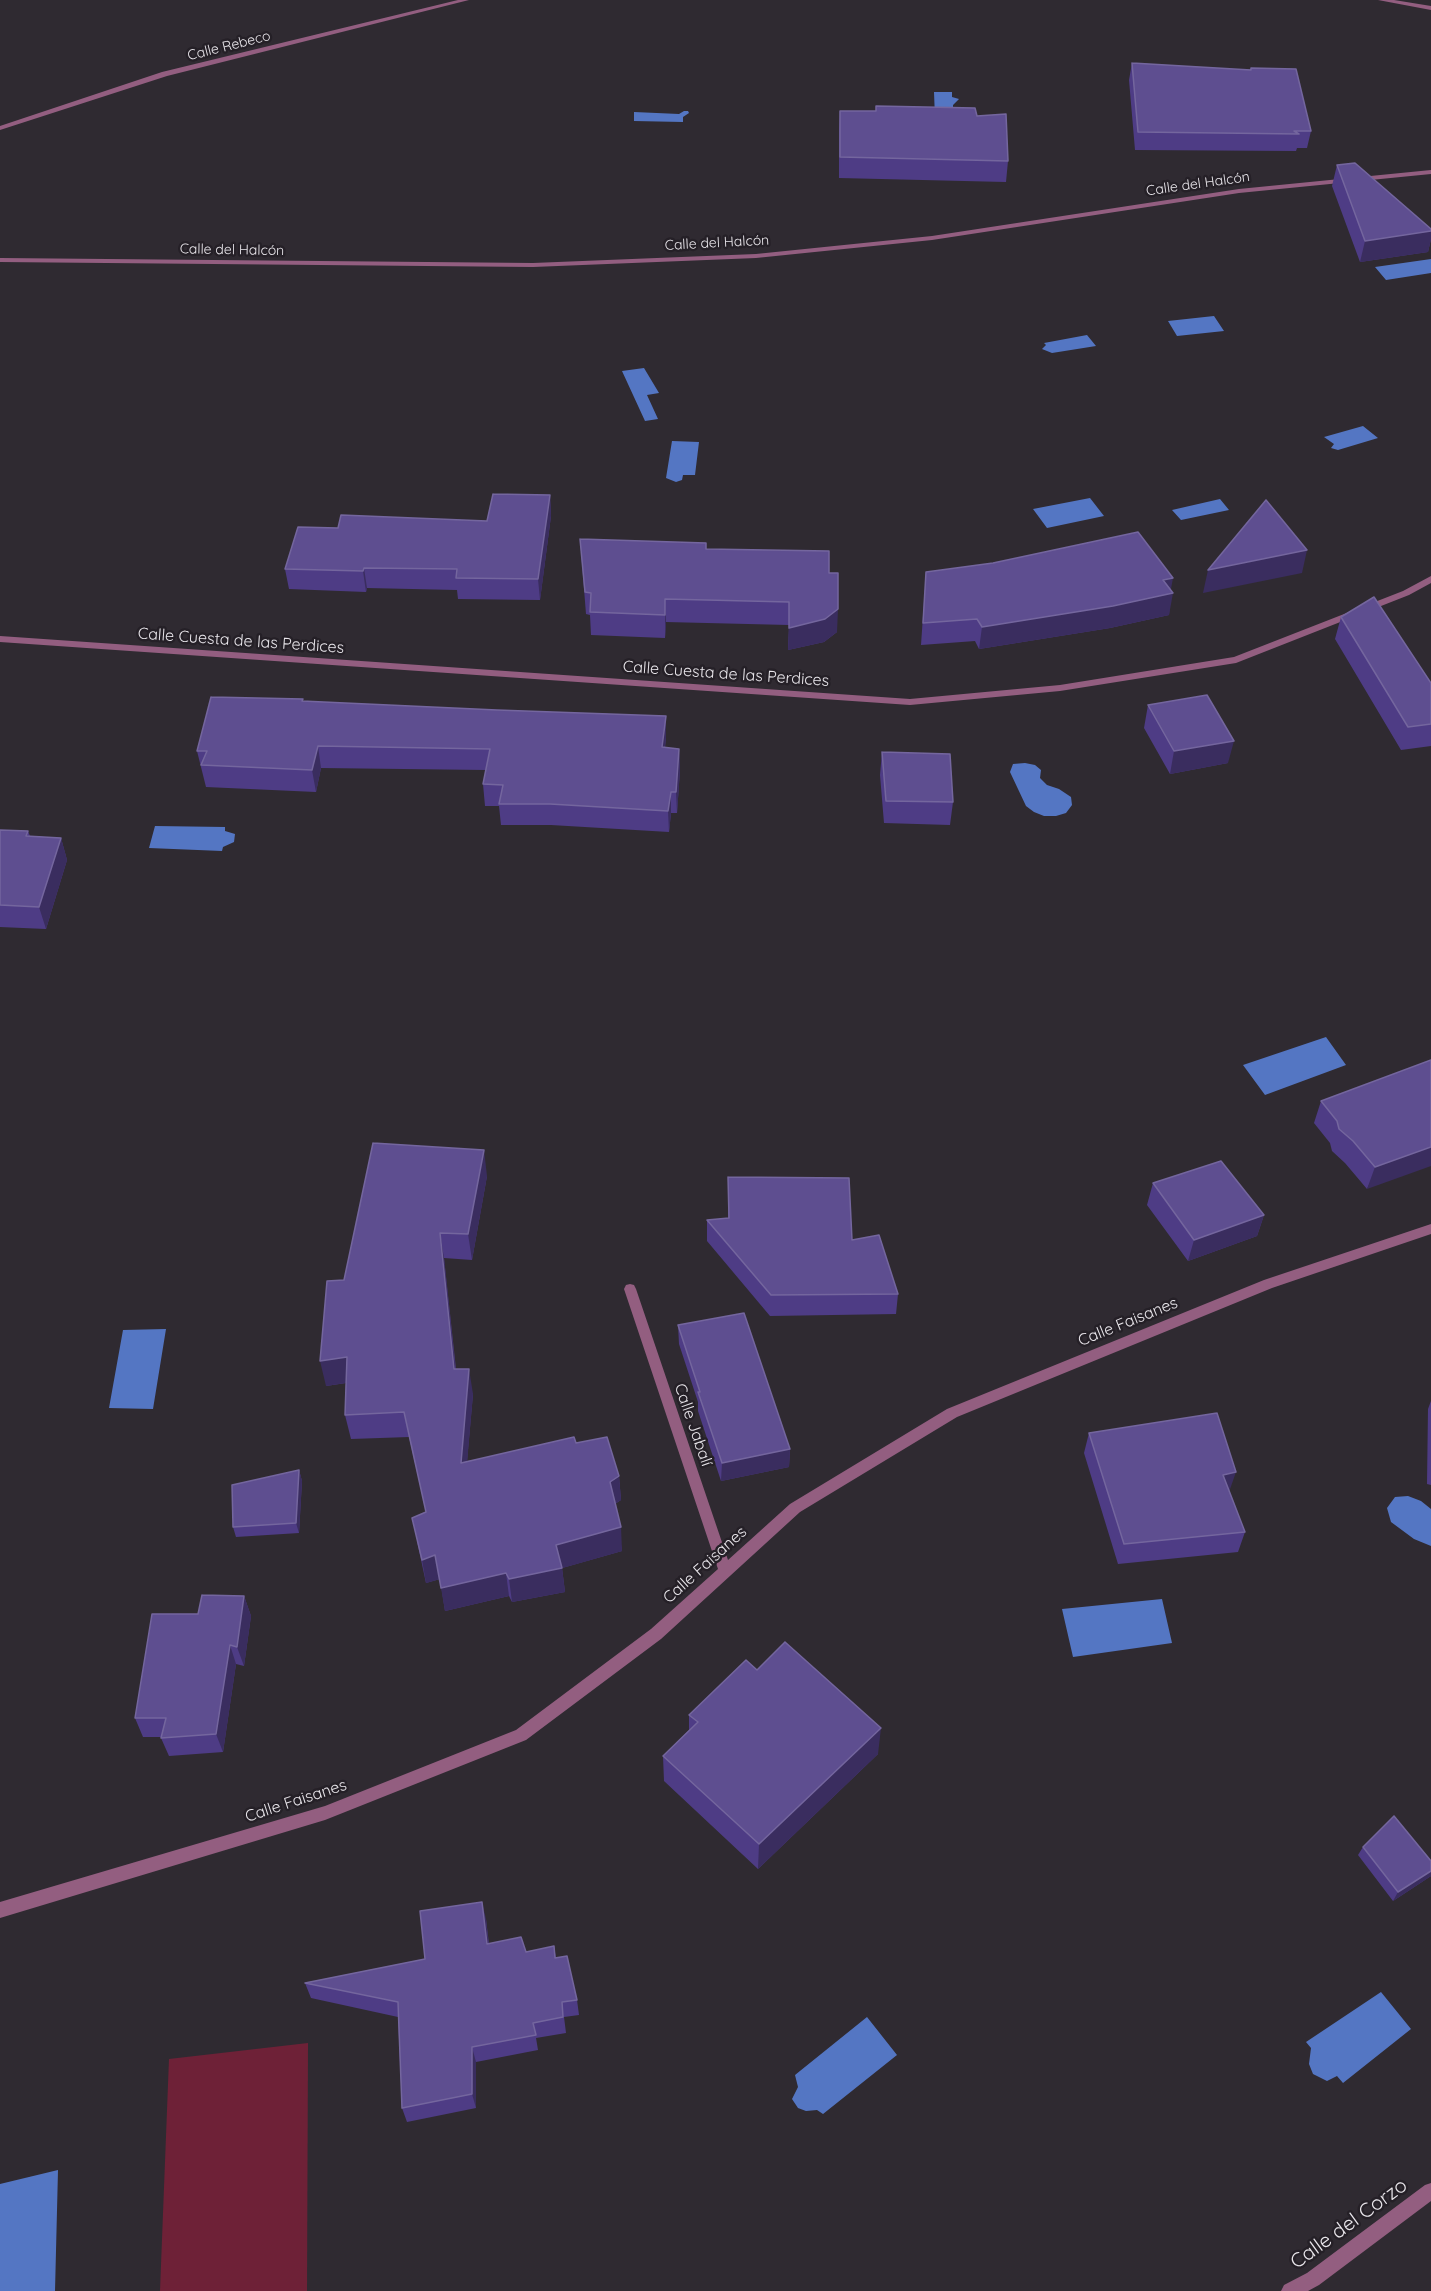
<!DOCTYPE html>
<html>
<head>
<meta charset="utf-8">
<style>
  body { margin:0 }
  canvas { display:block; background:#2f2a31 }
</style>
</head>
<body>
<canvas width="1431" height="2291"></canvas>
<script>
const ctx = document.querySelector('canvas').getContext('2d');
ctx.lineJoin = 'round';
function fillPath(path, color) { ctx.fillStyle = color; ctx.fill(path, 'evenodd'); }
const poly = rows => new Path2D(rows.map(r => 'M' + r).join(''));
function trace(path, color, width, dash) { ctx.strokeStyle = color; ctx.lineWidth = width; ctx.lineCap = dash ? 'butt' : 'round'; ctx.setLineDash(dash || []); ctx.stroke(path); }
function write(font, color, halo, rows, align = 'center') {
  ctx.font = font + ' Quicksand,sans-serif'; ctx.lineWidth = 5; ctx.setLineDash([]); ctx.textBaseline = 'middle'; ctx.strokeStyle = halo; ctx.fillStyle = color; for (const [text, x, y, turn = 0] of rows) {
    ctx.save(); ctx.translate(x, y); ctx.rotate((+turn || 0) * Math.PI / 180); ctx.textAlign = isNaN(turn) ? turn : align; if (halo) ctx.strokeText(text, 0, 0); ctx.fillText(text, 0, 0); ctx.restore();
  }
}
fillPath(poly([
  [308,2043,307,2291,160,2291,169,2059]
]), '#6e2137');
fillPath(poly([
  [934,92,952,92,952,97,959,99,953,105,953,119,935,118],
  [684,111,688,111,689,113,683,117,683,122,634,121,634,112,679,114],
  [1431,259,1431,273,1386,280,1375,267],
  [1214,316,1224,331,1177,336,1168,321],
  [1087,335,1096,346,1052,353,1042,349,1046,345,1044,343],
  [644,368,659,393,647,395,658,419,645,421,622,371],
  [1363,426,1378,438,1338,450,1331,448,1334,444,1324,437],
  [672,441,699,442,695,475,683,475,682,480,676,482,666,478],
  [1090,498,1104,516,1047,528,1033,509],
  [1220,499,1229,510,1181,520,1172,510],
  [1025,763,1035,765,1041,770,1040,778,1047,785,1059,789,1071,797,1072,805,1066,813,1056,816,1044,816,1034,812,1026,806,1010,772,1013,764],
  [155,826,225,827,225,831,235,834,234,842,223,847,222,851,149,848],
  [1326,1037,1346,1065,1265,1095,1243,1065],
  [166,1329,153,1409,109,1408,123,1330],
  [1408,1496,1421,1501,1431,1509,1431,1546,1414,1539,1391,1522,1387,1508,1395,1497],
  [1162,1599,1172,1643,1073,1657,1062,1609],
  [1381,1992,1411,2029,1343,2083,1337,2076,1327,2081,1313,2074,1309,2064,1311,2048,1306,2042],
  [867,2017,897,2055,823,2114,817,2110,806,2111,798,2108,792,2099,798,2087,795,2075],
  [58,2170,55,2291,0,2291,0,2184]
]), '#5476c3');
fillPath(poly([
  [458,0,469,0,167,76,0,130,0,126,162,72,458,0],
  [1378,0,1394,0,1431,6,1431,10,1378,0],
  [1431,170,1431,174,1239,193,932,240,756,258,533,267,0,262,0,258,533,263,756,254,932,236,1239,189,1431,170],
  [1431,576,1431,583,1409,595,1236,663,1060,691,910,705,0,642,0,636,910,699,1060,685,1234,657,1403,591,1431,576],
  [1431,1224,1431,1234,1272,1288,957,1417,800,1512,661,1639,526,1740,325,1820,0,1918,0,1902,325,1806,516,1730,651,1629,718,1569,624,1289,626,1285,630,1284,634,1285,636,1289,728,1560,790,1504,947,1409,1264,1280,1431,1224],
  [1431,2183,1431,2201,1319,2285,1308,2291,1281,2291,1284,2285,1307,2273,1425,2185,1431,2183]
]), '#935e80');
fillPath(poly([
  [1132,63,1250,70,1251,68,1311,131,1307,148,1297,148,1296,151,1135,150,1129,80],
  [840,111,977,116,1008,161,1006,182,839,178,839,131],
  [1337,165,1431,231,1431,239,1428,252,1360,262,1332,186],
  [550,495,551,516,540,600,458,599,457,590,367,588,366,592,289,589,285,569,338,528,487,521],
  [580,539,706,549,829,573,837,632,824,642,788,650,789,625,666,622,665,638,591,635,590,615,586,614],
  [926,572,1171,591,1169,615,1110,628,979,649,975,641,921,645],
  [1341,617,1431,683,1431,746,1401,750,1335,639],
  [303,699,303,701,497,710,666,716,666,737,665,748,679,749,680,770,677,813,671,813,669,832,551,825,501,825,499,806,485,806,483,784,486,770,321,768,316,792,206,787,197,751],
  [1148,705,1228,763,1170,774,1144,728],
  [882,752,953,802,950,825,884,823,880,775],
  [0,830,28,831,30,836,61,838,67,860,46,929,0,927],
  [1431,1060,1367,1189,1345,1163,1332,1151,1330,1143,1314,1123,1321,1101],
  [487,1176,472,1260,444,1258,456,1369,473,1394,467,1461,576,1443,619,1476,621,1500,615,1504,622,1551,562,1568,565,1592,512,1602,509,1596,445,1611,440,1579,426,1583,417,1541,426,1512,409,1437,351,1439,345,1415,346,1383,326,1386,344,1280],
  [728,1177,852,1240,898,1294,896,1314,770,1316,707,1241,707,1220,728,1218],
  [1153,1183,1264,1215,1257,1236,1188,1261,1147,1205],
  [678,1325,790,1449,789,1467,721,1481,698,1411,698,1402,679,1344],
  [1431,1401,1431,1485,1427,1484,1428,1409],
  [1089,1433,1229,1492,1245,1532,1238,1552,1118,1564,1084,1453],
  [299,1470,302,1481,299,1533,236,1537,233,1527],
  [244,1596,251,1616,244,1666,236,1664,223,1752,169,1756,161,1738,162,1737,143,1737,135,1718,198,1614],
  [757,1670,878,1754,758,1869,664,1781,663,1756,689,1730,689,1715],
  [1363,1847,1431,1861,1431,1876,1393,1901,1358,1855],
  [486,1919,489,1944,526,1952,554,1946,556,1958,577,2000,579,2015,564,2017,566,2033,536,2038,538,2050,476,2062,476,2108,407,2122,402,2108,398,2017,311,1998,305,1983,425,1959]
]), '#4e3c85');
fillPath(poly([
  [1431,231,1431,239,1428,252,1360,262,1365,241],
  [550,495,551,516,540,600,538,579],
  [1307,550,1302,573,1203,593,1208,570],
  [364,568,367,588,366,592,363,571],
  [1173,578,1170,594,1173,593,1169,615,1110,628,979,649,982,627],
  [665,599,666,622,665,638],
  [838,609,837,632,824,642,788,650,789,628],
  [666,716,666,737,662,769,662,747],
  [1234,741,1228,763,1170,774,1174,751],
  [318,746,321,768,316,792,312,770],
  [679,749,680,770,677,813,676,792],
  [671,792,671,813,669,832,668,811],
  [61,838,67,860,46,929,39,907],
  [1431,1147,1431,1166,1367,1189,1375,1167],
  [484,1150,487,1176,472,1260,468,1234],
  [1264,1215,1257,1236,1188,1261,1194,1240],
  [440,1233,444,1258,458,1394,454,1369],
  [347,1357,352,1382,326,1386,320,1361],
  [469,1369,473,1394,465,1487,461,1463],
  [790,1449,789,1467,721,1481,722,1463],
  [299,1470,302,1481,299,1533,296,1523],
  [1236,1472,1229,1492,1223,1475],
  [619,1476,621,1500,611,1506,610,1482],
  [621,1527,622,1551,559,1569,556,1545],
  [435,1555,440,1579,426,1583,422,1560],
  [562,1568,565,1592,512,1602,509,1579],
  [506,1573,509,1596,445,1611,441,1588],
  [244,1596,251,1616,244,1666,237,1647],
  [230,1645,236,1664,223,1752,216,1734],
  [881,1728,878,1754,758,1869,759,1844],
  [1431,1871,1431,1876,1393,1901,1398,1892],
  [482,1902,486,1919,490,1960,487,1944],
  [472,2047,476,2062,476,2108,472,2094]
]), '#3a2d5f');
const building = poly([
  [1132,63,1251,70,1251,68,1296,69,1311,131,1294,131,1299,134,1138,132,1132,63],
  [876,106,975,108,977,116,1006,114,1008,161,840,157,840,111,876,111,876,106],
  [1355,163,1431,229,1431,231,1365,241,1337,165,1355,163],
  [493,494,550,495,538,579,456,578,457,569,364,568,363,571,285,569,298,527,338,528,341,515,487,521,493,494],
  [1266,500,1307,550,1208,570,1266,500],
  [1138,532,1173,578,1163,580,1173,593,1113,606,982,627,977,619,923,623,926,572,993,563,1138,532],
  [580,539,706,543,706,549,829,551,829,573,838,573,838,609,825,619,789,628,789,602,665,599,665,615,590,612,591,593,585,592,580,539],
  [1374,597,1431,683,1431,724,1408,727,1341,617,1374,597],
  [1207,695,1234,741,1174,751,1148,705,1207,695],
  [211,697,303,699,302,701,497,710,666,716,662,747,679,749,676,792,671,792,668,811,550,804,499,804,503,785,483,784,490,749,318,746,312,770,201,765,207,751,197,751,211,697],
  [882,752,950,754,953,802,886,801,882,752],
  [0,830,28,831,26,836,61,838,39,907,0,905,0,830],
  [1431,1060,1431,1147,1375,1167,1353,1141,1339,1129,1337,1121,1321,1101,1431,1060],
  [373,1143,484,1150,468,1234,440,1233,454,1369,469,1369,461,1463,574,1437,576,1443,607,1437,619,1476,610,1482,621,1527,556,1545,562,1568,509,1579,506,1573,441,1588,435,1555,422,1560,412,1518,426,1512,404,1412,345,1415,347,1357,320,1361,327,1281,344,1280,373,1143],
  [1221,1161,1264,1215,1194,1240,1153,1183,1221,1161],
  [728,1177,849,1178,852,1240,879,1235,898,1294,771,1295,707,1220,729,1218,728,1177],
  [744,1313,790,1449,722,1463,698,1392,700,1392,678,1325,744,1313],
  [1217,1413,1236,1472,1223,1475,1245,1532,1124,1544,1089,1433,1217,1413],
  [299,1470,296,1523,233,1527,232,1485,299,1470],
  [202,1595,244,1596,237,1647,230,1645,216,1734,161,1738,166,1718,135,1718,152,1614,198,1614,202,1595],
  [785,1642,881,1728,759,1844,663,1756,698,1722,689,1715,746,1660,757,1670,785,1642],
  [1394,1816,1431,1861,1431,1871,1398,1892,1363,1847,1394,1816],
  [482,1902,487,1944,521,1937,526,1952,554,1946,555,1958,567,1956,577,2000,562,2002,563,2017,533,2023,536,2035,472,2047,472,2094,402,2108,398,2002,305,1983,425,1959,420,1911,482,1902]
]);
fillPath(building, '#5e4e90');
trace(building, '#74669e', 1.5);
write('14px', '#e9e6eb', '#252027', [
  ["Calle Rebeco",229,46,-14],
  ["Calle del Halcón",1198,184,-8],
  ["Calle del Halcón",717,243,-3],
  ["Calle del Halcón",232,250,1]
]);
write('16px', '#e9e6eb', '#252027', [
  ["Calle Cuesta de las Perdices",241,641,4],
  ["Calle Cuesta de las Perdices",726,674,4],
  ["Calle Faisanes",1128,1322,-22],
  ["Calle Jabalí",693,1425,71],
  ["Calle Faisanes",705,1565,-42],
  ["Calle Faisanes",296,1801,-18]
]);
write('20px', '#e9e6eb', '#252027', [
  ["Calle del Corzo",1349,2224,-36]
]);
</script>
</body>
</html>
